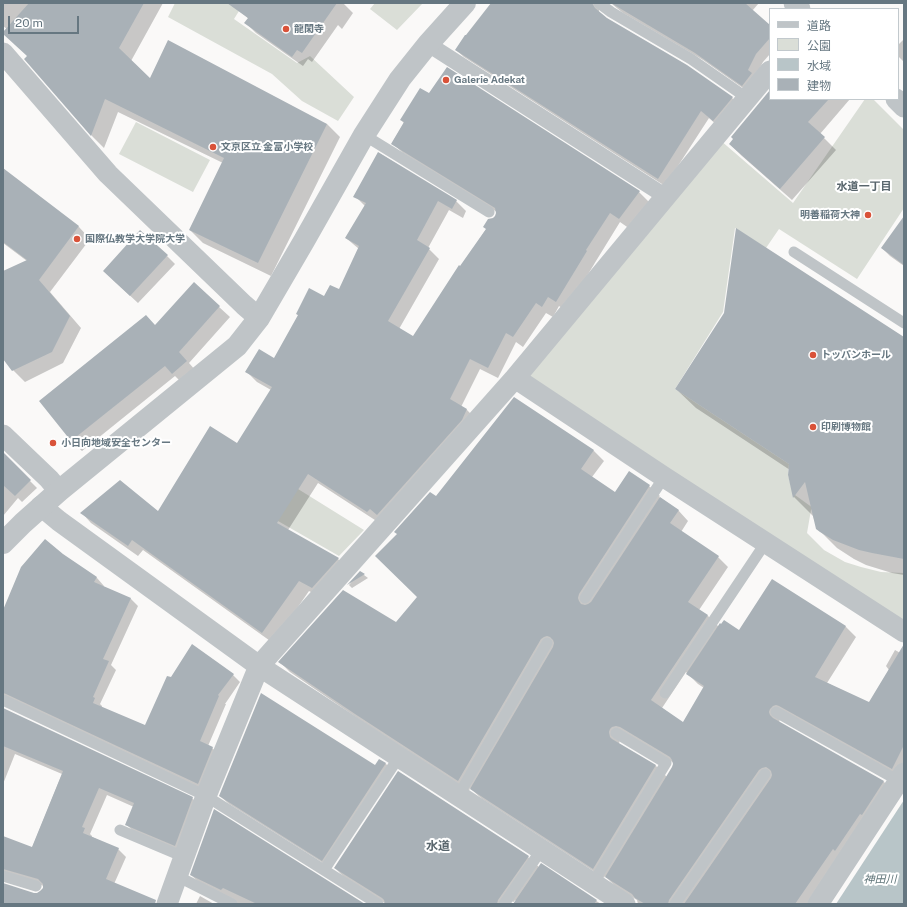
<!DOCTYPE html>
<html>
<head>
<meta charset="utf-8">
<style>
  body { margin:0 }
  #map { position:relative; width:907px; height:907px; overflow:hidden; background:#faf9f8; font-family:"Public Sans","Noto Sans JP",sans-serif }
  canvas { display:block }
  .frame { position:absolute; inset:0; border:4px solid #667781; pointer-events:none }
  .legend { position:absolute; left:769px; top:8px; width:130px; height:92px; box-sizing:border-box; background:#fff; border:1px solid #c2c9cd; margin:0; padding:5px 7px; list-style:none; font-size:12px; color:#667781 }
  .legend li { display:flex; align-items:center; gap:8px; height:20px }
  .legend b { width:20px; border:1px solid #c2c9cd }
  .scale { position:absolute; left:8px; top:16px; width:71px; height:18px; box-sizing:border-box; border:2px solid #667781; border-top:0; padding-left:5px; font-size:12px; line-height:14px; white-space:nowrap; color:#667781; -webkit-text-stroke:3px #fff; paint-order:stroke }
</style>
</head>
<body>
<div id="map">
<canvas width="907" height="907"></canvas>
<div class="frame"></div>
<ul class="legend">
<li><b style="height:5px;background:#bfc4c7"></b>道路</li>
<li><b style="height:11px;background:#daded7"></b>公園</li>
<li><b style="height:11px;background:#b8c5c8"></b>水域</li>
<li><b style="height:11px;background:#a9b1b7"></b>建物</li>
</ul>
<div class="scale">20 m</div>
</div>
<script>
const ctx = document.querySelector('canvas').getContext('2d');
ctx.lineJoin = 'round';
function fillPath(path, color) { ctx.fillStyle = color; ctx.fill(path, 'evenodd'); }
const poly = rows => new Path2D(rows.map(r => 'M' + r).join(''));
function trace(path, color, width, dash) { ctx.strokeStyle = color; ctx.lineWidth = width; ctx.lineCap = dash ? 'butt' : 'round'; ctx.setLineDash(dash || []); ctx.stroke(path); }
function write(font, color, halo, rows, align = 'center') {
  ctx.font = font + ' "Public Sans","Noto Sans JP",sans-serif'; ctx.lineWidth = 4; ctx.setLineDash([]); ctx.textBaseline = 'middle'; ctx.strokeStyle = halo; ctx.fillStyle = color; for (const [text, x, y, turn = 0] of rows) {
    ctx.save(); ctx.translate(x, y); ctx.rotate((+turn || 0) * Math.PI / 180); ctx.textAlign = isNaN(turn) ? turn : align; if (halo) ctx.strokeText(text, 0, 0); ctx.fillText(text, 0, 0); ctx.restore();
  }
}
fillPath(poly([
  [175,3,244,3,234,19,297,63,310,56,354,97,338,121,302,101,272,74,168,17],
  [375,3,423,3,397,30,370,9],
  [865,99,873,99,904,130,904,208,857,279,779,229,766,248,735,228,723,312,675,389,789,464,788,475,791,486,795,495,813,508,811,510,807,533,824,550,845,562,861,567,881,572,904,573,904,621,524,377,720,140,793,203],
  [136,122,210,160,193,192,119,154],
  [282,479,364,530,339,556,264,513]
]), '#daded7');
fillPath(poly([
  [904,800,904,904,836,904]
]), '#b8c5c8');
fillPath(poly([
  [3,3,163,3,131,61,150,80,327,124,340,137,271,276,203,243,190,230,223,163,118,112,104,148,92,136,26,59,28,56,7,29,3,26],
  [249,3,343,3,353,13,342,29,338,25,312,62,308,59,303,66,256,33,246,23,249,19,242,13],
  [499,3,759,3,752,11,770,26,770,54,763,62,755,77,750,93,703,60,623,13,612,4,608,3,604,3,600,6,599,10,599,13,606,18,732,98,740,105,720,128,709,118,665,186,464,57,456,50],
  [904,39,904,62,898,56,898,45],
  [770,91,770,99,850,99,820,134,836,150,792,200,742,156,730,144],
  [401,120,639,192,649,202,630,229,620,222,596,261,566,311,559,306,553,317,546,313,523,347,516,342,498,378,480,369,461,407,467,410,477,420,378,522,318,483,288,530,338,559,348,569,323,598,309,591,273,643,143,550,138,556,91,523,82,513,158,513,237,444,271,390,257,382,247,372,275,359,299,316,297,314,324,297,339,291,359,249,346,238,365,206,355,196,379,153,456,201,466,211,463,218,449,210,428,248,439,259,399,329,413,338,493,219,496,217,497,212,403,153,392,143,404,123],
  [8,174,79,227,90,239,50,292,81,328,63,363,25,382,13,370,3,357,3,272,27,261,3,243,3,181],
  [904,218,904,266,890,256,882,248],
  [167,256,175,264,138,303,112,279],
  [194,284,230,317,189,363,196,371,183,384,175,376,82,451,71,441],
  [904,338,904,575,892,573,866,565,854,559,837,548,817,528,813,516,794,497,789,475,790,470,696,408,676,389],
  [514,399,594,451,604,461,592,477,616,494,630,473,649,486,660,496,659,497,678,510,688,521,681,532,718,557,728,567,699,610,708,616,719,627,740,631,772,580,846,627,856,637,827,683,869,703,889,670,886,666,895,650,904,655,904,775,902,778,780,718,779,723,884,782,894,792,813,904,638,904,637,900,616,887,605,876,604,878,482,799,470,788,469,791,366,724,290,672,280,662,397,624,418,597,436,497],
  [686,672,698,684,704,688,683,723,662,708],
  [631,737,674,763,673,767,667,777,656,766,619,744,620,739],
  [3,454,37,488,22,502,18,498,3,516],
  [63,555,97,578,104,586,103,587,131,599,138,606,111,665,116,670,100,704,102,706,102,708,146,726,171,678,233,675,240,682,225,704,226,704,208,746,212,748,220,755,205,791,4,704,3,709,192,798,200,806,183,853,134,832,126,824,134,807,107,795,90,834,92,836,92,837,118,849,126,857,114,884,144,904,3,904,3,837,32,848,62,774,15,754,3,784,3,622],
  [13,877,44,886,44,889,37,894,34,894,4,884,4,881],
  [360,572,368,578,352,588,349,585],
  [380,760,386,764,394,772,331,868,229,804,220,796,375,767],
  [528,857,539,867,541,865,601,904,520,904,515,900,514,902,511,901,510,904,386,904,345,878,335,868],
  [191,875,363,904,239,904,202,885],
  [200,896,214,904,196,904]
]), '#0003');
fillPath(poly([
  [29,3,144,3,119,48,150,78,168,40,327,124,258,263,189,230,224,158,105,99,91,136,24,59,27,56,3,34,3,32],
  [227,3,337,3,302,53,297,50,292,57,244,23,248,18],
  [491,3,592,3,595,8,607,18,687,65,733,97,713,121,701,111,658,179,455,50,465,35,466,35],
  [611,3,745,3,770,25,770,38,756,54,748,70,752,73,742,86,695,53],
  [447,67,640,191,619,219,610,213,586,250,587,251,556,302,548,297,542,307,536,303,513,337,506,333,488,368,470,359,450,399,467,409,462,420,377,515,370,509,367,512,308,474,277,523,339,558,312,588,299,581,262,633,132,540,128,546,80,513,120,480,158,511,210,426,237,443,272,387,245,372,259,349,274,358,298,315,296,314,309,288,324,296,330,285,339,289,359,246,345,238,366,203,353,197,378,152,457,200,452,209,438,201,417,240,430,248,388,321,413,336,459,265,460,266,486,229,483,227,488,219,493,218,495,216,496,213,495,208,391,144,404,122,400,120,420,88,429,93],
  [770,90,770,99,829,99,808,122,825,137,780,189,729,144,733,139,731,137],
  [3,168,79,226,39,280,70,316,52,352,12,371,3,359,3,271,27,260,3,242],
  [904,216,904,265,881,248],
  [736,228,904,337,904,559,872,553,859,550,833,540,820,532,816,529,805,482,793,498,788,475,789,464,675,389,724,313],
  [140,230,168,255,130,296,103,271],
  [194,282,220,306,179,352,187,361,172,374,165,366,71,441,39,401,146,315,155,325],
  [514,397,594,450,581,469,615,492,629,471,650,485,579,594,578,598,579,601,581,604,585,605,588,604,591,602,660,497,679,510,670,523,719,556,688,602,708,615,651,700,683,722,704,686,686,674,720,623,721,624,724,620,739,630,772,579,846,626,815,677,869,702,904,644,904,745,892,769,779,706,776,705,773,706,770,709,769,712,770,715,773,718,884,781,862,815,860,814,835,851,833,849,795,904,684,904,771,778,772,775,771,771,769,769,766,767,762,768,759,770,669,900,668,904,645,904,635,898,632,894,605,877,672,767,673,764,672,760,670,757,620,727,616,726,612,727,610,729,609,732,610,737,612,739,656,765,593,869,470,789,553,647,554,643,553,640,550,637,547,636,544,637,541,639,458,781,355,714,278,662,343,590,396,622,417,597,375,556,397,534,394,532,430,492,436,496],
  [3,452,31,480,15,496,3,485],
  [45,539,63,554,97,577,94,582,131,598,103,659,109,661,93,697,95,698,93,703,145,725,167,676,171,677,192,644,234,674,218,695,219,696,200,741,213,747,198,784,6,694,3,693,3,610,21,567],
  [360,571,365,574,347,585],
  [261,693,375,765,379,759,386,763,322,861,219,796],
  [3,708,193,797,175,846,125,825,134,803,99,788,82,827,85,828,83,833,119,848,106,879,156,900,155,904,3,904,3,883,34,893,37,893,40,891,43,888,43,884,38,879,3,869,3,836,32,847,63,771,3,746],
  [398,771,529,856,498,900,497,904,385,904,384,900,382,898,334,868],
  [214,809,365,904,257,904,223,888,221,890,190,875],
  [541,863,597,900,594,904,513,904]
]), '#a9b1b7');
trace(poly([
  [599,3,611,12,691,59,747,98],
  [364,135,489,212],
  [794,252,904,323],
  [585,598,664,477],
  [665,693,766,542],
  [3,700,206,796,378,904],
  [776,712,899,781],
  [458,796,547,643],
  [120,830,184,857],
  [324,870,399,757],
  [3,876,36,886],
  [177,876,232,904],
  [593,883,666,763,616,733],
  [504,904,542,849],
  [675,904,765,774]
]), '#bfc4c7', 11);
trace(poly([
  [428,44,665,196]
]), '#bfc4c7', 16);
trace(poly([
  [794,3,800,9],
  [3,53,108,174,244,305,259,318],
  [896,99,904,107],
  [515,378,664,477,904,632],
  [3,435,49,479,59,491],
  [41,506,59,521,259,666,625,904],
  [167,904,206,796,259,666,515,378,770,71],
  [818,904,904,773]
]), '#bfc4c7', 21);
trace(poly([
  [3,543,23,523,59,491,237,346,259,318,304,241,364,135,400,79,428,44,465,3]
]), '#bfc4c7', 22);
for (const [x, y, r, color] of [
  [286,29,4,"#d95239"],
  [446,80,4,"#d95239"],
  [213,147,4,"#d95239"],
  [868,215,4,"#d95239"],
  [77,239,4,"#d95239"],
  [813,355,4,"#d95239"],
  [813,427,4,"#d95239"],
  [53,443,4,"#d95239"]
]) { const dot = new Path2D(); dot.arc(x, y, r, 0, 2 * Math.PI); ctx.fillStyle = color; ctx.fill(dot); trace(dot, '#fff', 1.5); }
write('bold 10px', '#667781', '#fff', [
  ["龍閑寺",294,29],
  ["Galerie Adekat",454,80],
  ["文京区立 金富小学校",221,147],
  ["明善稲荷大神",860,215,"right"],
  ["国際仏教学大学院大学",85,239],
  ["トッパンホール",821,355],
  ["印刷博物館",821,427],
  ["小日向地域安全センター",61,443]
], 'left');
write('bold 11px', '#58656c', '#fff', [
  ["水道一丁目",864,187]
]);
write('italic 11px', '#61767a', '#fff', [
  ["神田川",880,880]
]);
write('bold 12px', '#58656c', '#fff', [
  ["水道",438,846]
]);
</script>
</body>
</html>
